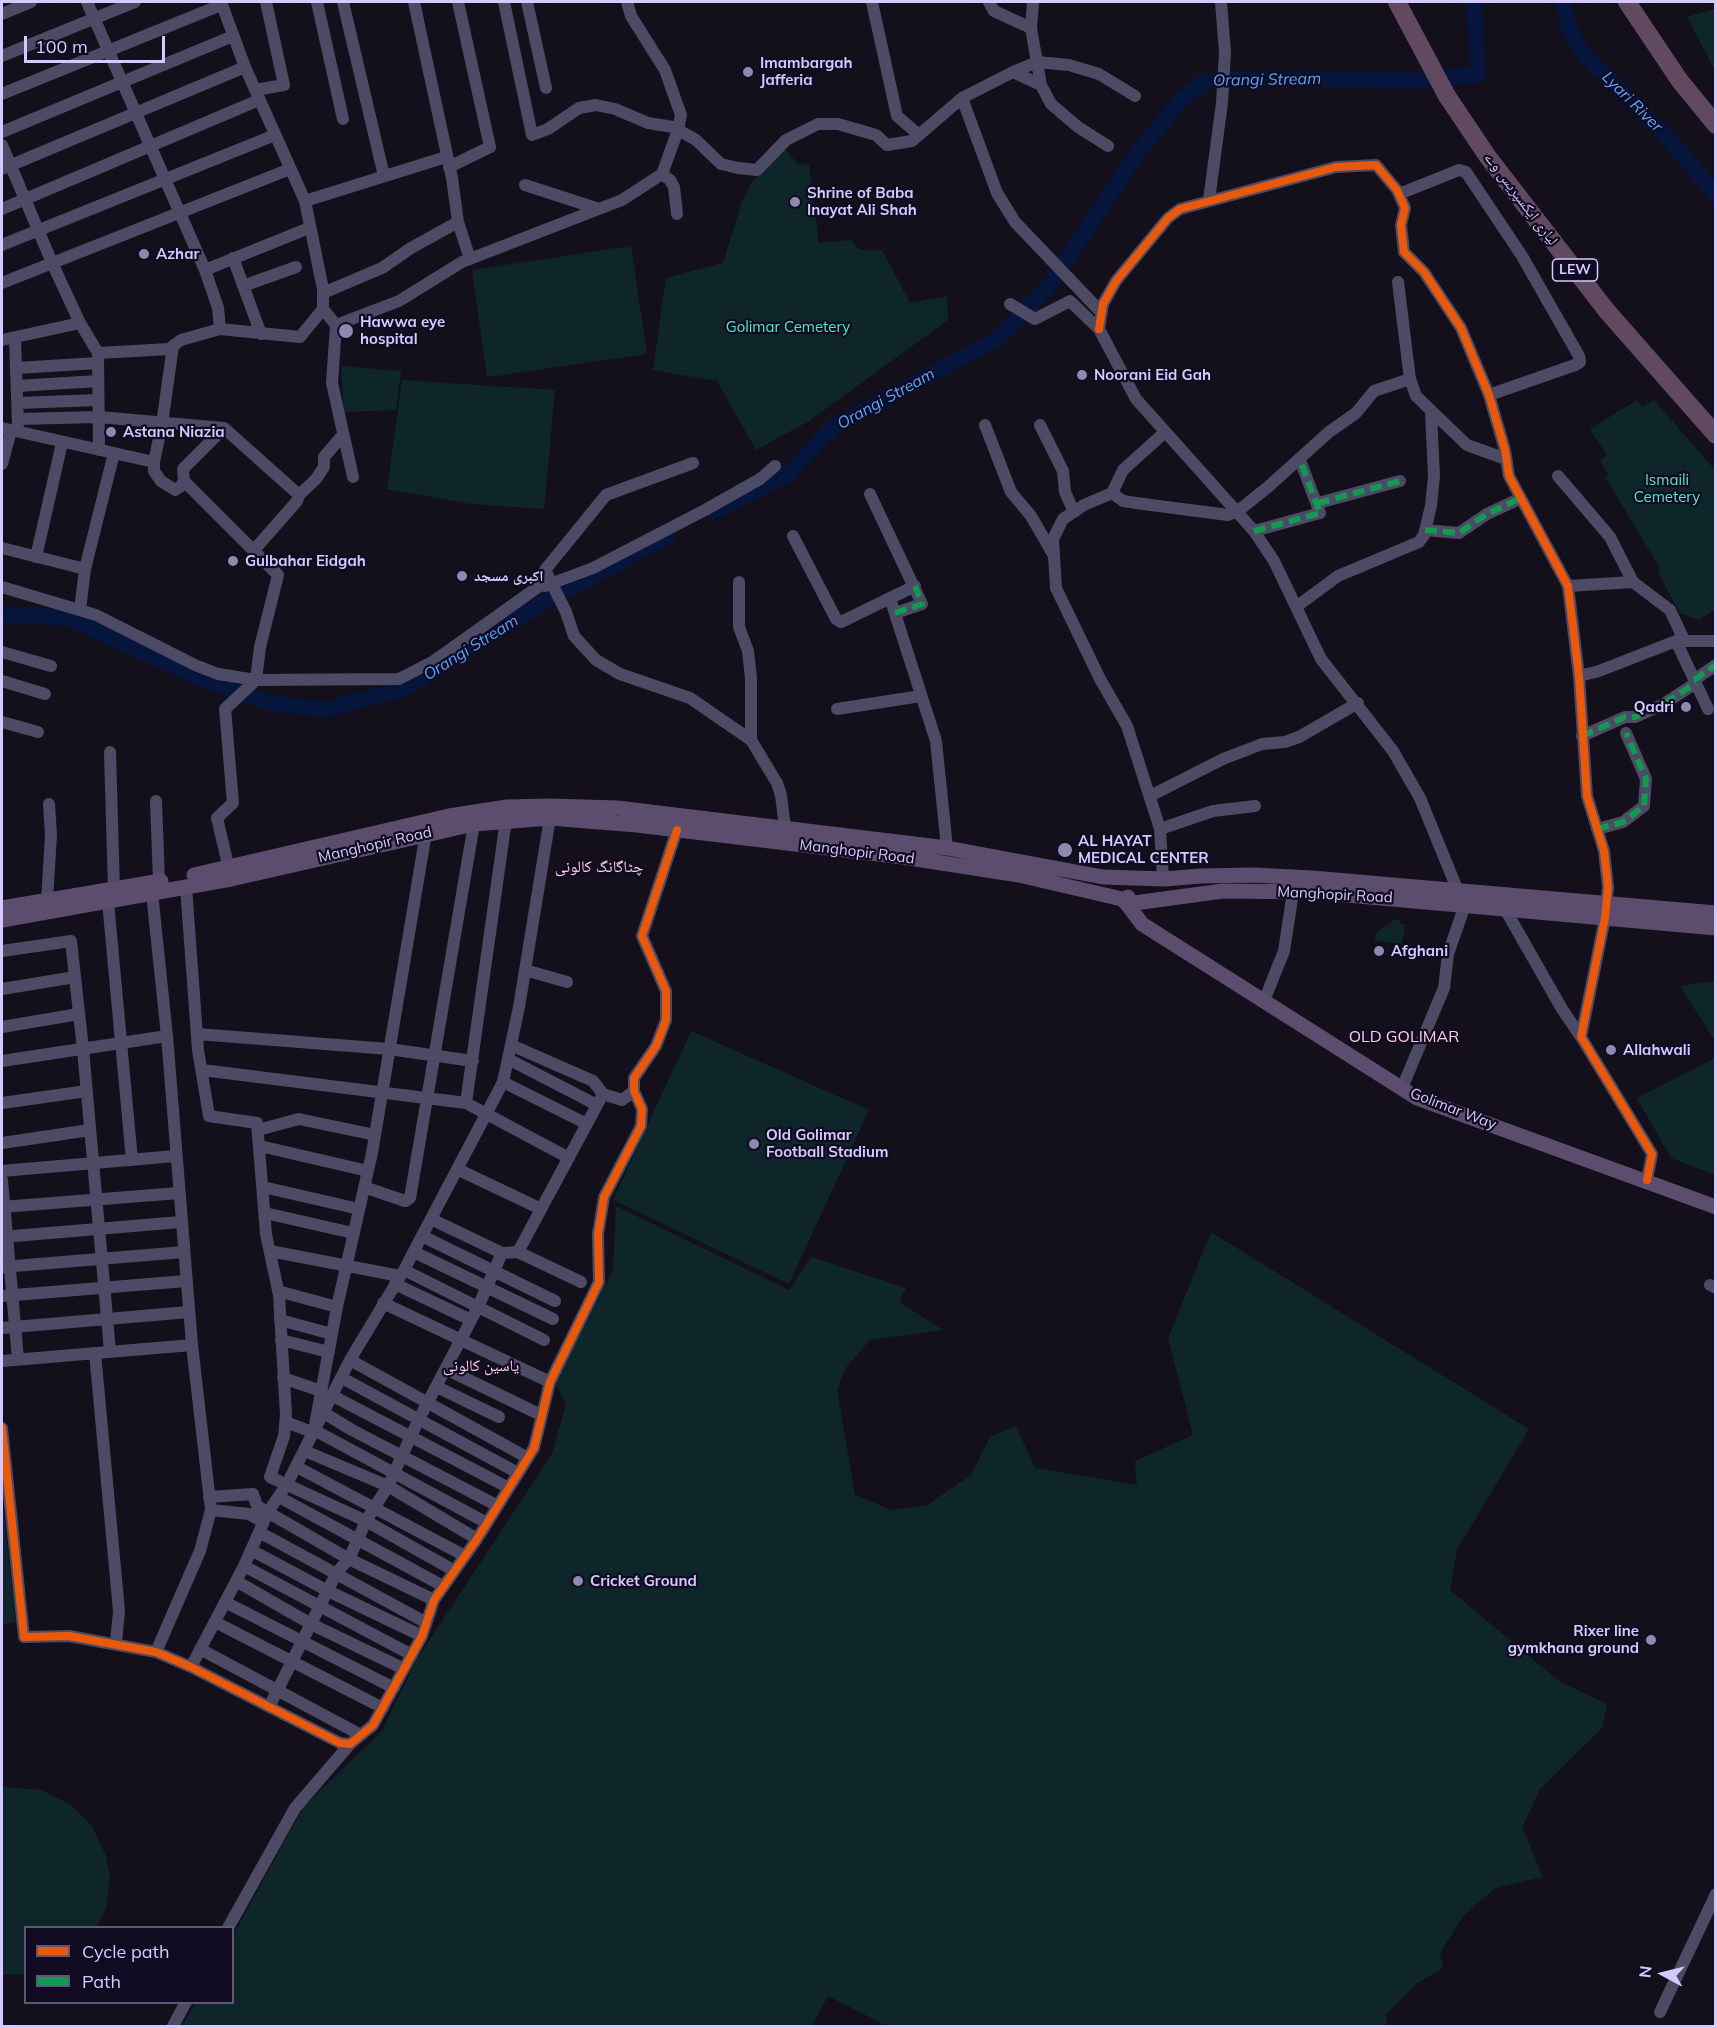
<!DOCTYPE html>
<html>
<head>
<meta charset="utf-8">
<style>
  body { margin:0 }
  #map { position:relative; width:1717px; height:2028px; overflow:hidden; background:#13101b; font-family:Mulish,sans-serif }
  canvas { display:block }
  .frame { position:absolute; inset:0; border:3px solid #d4caff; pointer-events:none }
  .legend { position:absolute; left:24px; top:1926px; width:210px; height:78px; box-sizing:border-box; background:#100b20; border:2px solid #5e5779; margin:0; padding:8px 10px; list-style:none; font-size:18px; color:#d4caff }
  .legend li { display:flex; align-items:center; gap:12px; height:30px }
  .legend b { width:30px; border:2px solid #5e5779 }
  .north { position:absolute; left:1633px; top:1944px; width:60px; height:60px; -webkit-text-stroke:4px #100b20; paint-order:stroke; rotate:277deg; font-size:16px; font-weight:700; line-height:24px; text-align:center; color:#d4caff }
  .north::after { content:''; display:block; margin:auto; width:21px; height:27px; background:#d4caff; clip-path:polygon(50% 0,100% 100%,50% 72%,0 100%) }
  .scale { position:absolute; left:24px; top:36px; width:141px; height:27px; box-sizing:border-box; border:3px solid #d4caff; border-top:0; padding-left:8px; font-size:18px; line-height:21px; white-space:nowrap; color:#d4caff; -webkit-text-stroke:4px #100b20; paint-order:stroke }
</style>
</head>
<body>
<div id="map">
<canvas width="1717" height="2028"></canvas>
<div class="frame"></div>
<ul class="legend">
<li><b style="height:8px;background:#e8590c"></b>Cycle path</li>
<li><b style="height:8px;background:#139951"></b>Path</li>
</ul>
<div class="north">N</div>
<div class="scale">100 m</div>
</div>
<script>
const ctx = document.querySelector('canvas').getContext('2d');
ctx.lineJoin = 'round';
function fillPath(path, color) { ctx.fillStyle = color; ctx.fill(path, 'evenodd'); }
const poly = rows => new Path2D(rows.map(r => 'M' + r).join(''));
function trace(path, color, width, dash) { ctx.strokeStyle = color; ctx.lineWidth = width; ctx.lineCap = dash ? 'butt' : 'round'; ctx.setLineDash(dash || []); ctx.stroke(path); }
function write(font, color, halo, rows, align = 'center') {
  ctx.font = font + ' Mulish,"Noto Naskh Arabic",sans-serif'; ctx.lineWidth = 4.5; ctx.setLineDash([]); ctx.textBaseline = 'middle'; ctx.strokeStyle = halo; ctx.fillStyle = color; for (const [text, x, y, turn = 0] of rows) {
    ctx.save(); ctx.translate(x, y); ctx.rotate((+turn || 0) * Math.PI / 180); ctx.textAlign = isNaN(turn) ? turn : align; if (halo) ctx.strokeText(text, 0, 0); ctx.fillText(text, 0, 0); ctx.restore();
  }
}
fillPath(poly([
  [1715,9,1716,9,1715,71,1687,17],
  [785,149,798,164,809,165,819,243,851,240,860,250,882,250,910,303,947,296,948,320,809,421,756,450,717,381,653,370,666,278,723,263,742,202,751,183],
  [631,246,647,354,487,377,472,270],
  [341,366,401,371,396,410,344,412],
  [402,380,555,390,544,509,471,504,387,489],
  [1637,400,1642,407,1654,400,1715,470,1715,609,1699,620,1680,613,1657,571,1660,568,1605,477,1609,475,1600,461,1607,455,1590,429],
  [1396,919,1401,920,1400,924,1405,925,1402,944,1375,941,1376,933],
  [1715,981,1716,981,1715,1041,1680,986],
  [691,1031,869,1110,789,1284,613,1200],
  [1715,1058,1715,1175,1671,1158,1637,1098],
  [616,1206,789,1290,811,1257,906,1288,899,1302,943,1330,870,1340,845,1369,837,1390,855,1495,891,1510,927,1505,971,1475,990,1437,1016,1426,1035,1468,1137,1485,1135,1461,1193,1435,1168,1338,1211,1232,1529,1429,1457,1550,1450,1590,1559,1681,1607,1704,1602,1728,1540,1789,1522,1827,1543,1877,1495,1888,1464,1915,1440,1953,1443,1968,1417,1983,1386,2014,1387,2026,887,2026,828,1996,812,2026,182,2026,195,2003,232,2002,233,1935,304,1806,381,1732,417,1659,552,1454,566,1404,555,1384,613,1269],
  [2,1498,16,1623,2,1624],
  [5,1787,42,1790,71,1805,92,1826,106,1856,110,1877,106,1909,96,1927,26,1928,25,1974,2,1975,2,1788]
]), '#0e2629');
trace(poly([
  [1563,2,1568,25,1581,51,1662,131,1716,195],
  [712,512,788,474,833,427,997,339,1049,286,1137,154,1179,102,1204,81,1254,78,1409,81,1478,75,1474,2],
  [2,614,68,618,204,680,270,703,325,710,404,689,541,604,668,536]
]), '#06153c', 16);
trace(poly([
  [87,2,205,270,218,308,220,329],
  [221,2,245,67,305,201,323,289,323,309,336,325],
  [317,2,343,119],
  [343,2,384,176],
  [504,2,532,135,548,129,579,108,596,105,615,109,648,123,673,127,696,140,721,164,738,168,757,170,786,140,818,124,838,124,876,135,887,145,912,141,962,98,1013,72,1041,85],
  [527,2,546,88],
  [872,2,897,116,919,135],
  [989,2,994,11,1031,28,1041,85,1051,104,1078,127,1108,146],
  [2,14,31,2],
  [1031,28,1033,2],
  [2,56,135,2],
  [1013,72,1037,62,1069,65,1099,74,1135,96],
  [255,90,284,85,266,2],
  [2,94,221,5],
  [962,98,997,193,1015,222,1101,312],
  [2,132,233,36],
  [2,145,53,265,80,323,98,353,99,450],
  [449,167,490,147,458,2],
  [2,169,245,67],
  [662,174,670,180,674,187,677,214],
  [525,185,599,209],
  [1399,194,1459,170,1466,172,1522,256,1579,356,1580,362,1575,365,1489,395],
  [1209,200,1222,103,1225,52,1221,2],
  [305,201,446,157],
  [2,209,259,100],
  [458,222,470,259],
  [2,245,275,135],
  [233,258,261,334],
  [205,270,309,228],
  [1398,282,1410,379],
  [2,283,290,169],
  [243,286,296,267],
  [323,293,382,268,411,248,458,222,452,178,414,2],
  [1010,304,1035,319,1070,301,1099,329,1136,399,1254,531,1274,561,1321,659,1393,751,1420,798,1458,891],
  [1099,329,1103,304,1116,281,1168,218,1180,209,1336,167,1376,165,1397,190,1405,208,1401,225,1404,252,1424,272,1461,328,1489,395,1505,450,1509,476,1568,586,1579,676,1587,796,1604,851,1608,887,1605,918,1581,1037,1652,1154,1647,1180],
  [15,339,18,425],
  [2,340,80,323],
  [173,346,162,424,154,462,154,471,161,481,175,490,181,486,184,481,183,469,224,428,299,495],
  [98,353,169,349,181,340,220,329,300,337,323,309],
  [17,368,98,363],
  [17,386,98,381],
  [18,403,98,400],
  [18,419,99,417,224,428],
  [985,425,1011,492,1031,516,1053,554],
  [1040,425,1063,471,1065,492,1074,512],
  [2,428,154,462],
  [2,464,11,431],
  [1558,476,1610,537,1633,582],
  [353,477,332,383,336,325,399,301,462,262,622,200,662,174,678,130,681,115,665,70,631,16,627,2],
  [184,481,278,575,260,647,256,680,225,709,233,803,217,818,229,869],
  [1112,493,1123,470,1164,433],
  [870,494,922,604,895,613],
  [1318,503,1400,481],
  [1425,530,1459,533,1487,514,1519,499],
  [1254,531,1320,513,1300,460],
  [793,536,836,619,841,622,915,586],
  [2,548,85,569],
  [255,549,297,501,299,495,316,479,324,467,324,457,342,436],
  [36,557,62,443],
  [545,570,566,612,574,636,596,660,620,674,690,698,751,740,777,783,781,795,785,828],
  [739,582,739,627,748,651,751,678,751,740],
  [545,586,593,568,705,510,760,479,775,466],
  [1568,586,1633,582,1670,610,1684,640],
  [2,587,96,615,195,665,218,674,256,680,399,679,434,661,538,587,545,570,606,495,693,463],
  [890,598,936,741,947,848],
  [1296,607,1338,576,1419,542,1424,535,1431,506,1434,476,1431,412],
  [80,610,85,569,114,453],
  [1676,641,1708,709],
  [2,652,51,666],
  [1579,676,1599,671,1676,641,1716,641],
  [1694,680,1716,665],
  [2,681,45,694],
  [837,709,921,696],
  [2,722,38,732],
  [1582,736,1625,717,1635,717,1662,705,1696,683],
  [110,752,114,890],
  [1150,796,1223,759,1262,744,1285,742,1299,737,1358,703],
  [156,801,159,881],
  [1160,829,1213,811,1255,806],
  [1597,829,1623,822,1644,806,1646,779,1626,733],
  [426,833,372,1153,337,1307,314,1430,487,1523],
  [1163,879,1160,829,1127,726,1100,679,1056,588,1053,539,1063,519,1084,505,1112,493,1123,501,1136,503,1228,515,1238,511,1268,487,1329,432,1356,413,1374,391,1410,379,1416,396,1467,445,1506,459],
  [186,887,198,1050,209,1116,257,1123,266,1234,279,1295,286,1415,284,1436,270,1477,366,1521,453,1570],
  [152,893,167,1036,192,1345,211,1510,200,1551,156,1652],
  [47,901,51,835,49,804],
  [108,902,132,1160],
  [1505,909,1562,1009,1581,1037],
  [2,951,71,941,83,1049,110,1351],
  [525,970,567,982],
  [2,989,75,977],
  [1264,1001,1284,951,1293,892],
  [2,1027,79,1014],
  [197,1034,389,1049,473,1061],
  [511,1045,593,1081,603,1094],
  [508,1059,597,1105],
  [2,1061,167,1036],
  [202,1070,466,1103,569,1158],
  [503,1082,587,1124],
  [1402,1088,1444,988,1448,954,1465,905],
  [2,1103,87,1091],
  [466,1103,506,820],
  [258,1130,299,1119,375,1135],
  [2,1143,90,1130],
  [260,1146,368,1171],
  [457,1169,541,1209],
  [2,1171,175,1156],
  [2,1180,18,1359],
  [263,1187,359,1209],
  [364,1187,405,1201,410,1198,474,824],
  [2,1207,179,1193],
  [265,1213,353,1233],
  [431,1219,502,1253],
  [422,1236,555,1301],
  [2,1237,181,1222],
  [270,1251,400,1276],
  [414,1252,553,1319],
  [518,1252,603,1094,622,1100,634,1091],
  [2,1267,184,1252],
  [404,1270,544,1340],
  [395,1284,471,1320],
  [1710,1285,1716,1288],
  [278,1291,337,1307],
  [2,1296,186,1281],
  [383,1303,550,1382],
  [280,1320,332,1334],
  [2,1328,189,1312],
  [281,1340,329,1352],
  [95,1353,119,1611,116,1643],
  [350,1360,528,1458],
  [2,1361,192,1345],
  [446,1369,541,1415],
  [283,1378,321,1391],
  [342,1378,518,1473],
  [437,1387,499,1417],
  [333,1396,509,1488],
  [324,1413,352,1430,498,1506],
  [286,1422,312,1432],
  [2,1428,24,1637,69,1636,156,1652,191,1667,340,1743,350,1744,373,1725,422,1636,434,1600,477,1539,534,1448,550,1382,599,1282,598,1234,604,1197,641,1126,642,1109,634,1091,634,1078,656,1046,666,1020,666,991,642,936,677,830],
  [305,1451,388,1486,477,1539],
  [297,1467,465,1556],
  [209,1497,253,1494,257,1506,349,1559,434,1600],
  [279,1497,443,1586],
  [211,1510,249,1514,263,1522],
  [259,1532,425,1622],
  [251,1550,328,1591,422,1636],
  [244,1566,412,1655],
  [236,1581,311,1624,404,1669],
  [225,1602,394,1688],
  [215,1622,383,1708],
  [200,1649,361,1735],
  [191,1667,244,1566,268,1512,287,1484,350,1360,404,1270,503,1082,519,1007,550,818],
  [269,1707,337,1572,349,1559,366,1521,388,1486,419,1419,478,1307,502,1253,518,1252,581,1282],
  [228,1928,295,1808,350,1744],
  [1660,2012,1716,1894],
  [173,2026,186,2002]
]), '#4d4a65', 12);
trace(poly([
  [194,875,449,816,507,807,551,806,617,808,947,848,1103,877,1165,879,1200,876,1253,875,1312,878,1716,913],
  [1128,897,1127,904,1142,924,1417,1098,1716,1207],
  [2,908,161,881],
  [2,920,231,879,474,824,550,818,637,825,903,857,1019,875,1122,899,1127,904,1223,891,1314,892,1716,928]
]), '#5c4d6e', 15);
trace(poly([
  [1397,2,1447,96,1488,157,1606,310,1716,435],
  [1627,2,1680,81,1716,125]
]), '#614962', 18);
trace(poly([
  [1318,503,1400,481],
  [1425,530,1459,533,1487,514,1519,499],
  [1254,531,1320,513,1300,460],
  [895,613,922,604,915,586],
  [1694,680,1716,665],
  [1582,736,1625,717,1635,717,1662,705,1696,683],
  [1597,829,1623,822,1644,806,1646,779,1626,733]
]), '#139951', 6, [12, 6]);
trace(poly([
  [1099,329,1103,304,1116,281,1168,218,1180,209,1336,167,1376,165,1397,190,1405,208,1401,225,1404,252,1424,272,1461,328,1489,395,1505,450,1509,476,1568,586,1579,676,1587,796,1604,851,1608,887,1605,918,1581,1037,1652,1154,1647,1180],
  [2,1428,24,1637,69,1636,156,1652,191,1667,340,1743,350,1744,373,1725,422,1636,434,1600,477,1539,534,1448,550,1382,599,1282,598,1234,604,1197,641,1126,642,1109,634,1091,634,1078,656,1046,666,1020,666,991,642,936,677,830]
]), '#e8590c', 8);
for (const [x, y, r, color] of [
  [748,72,6,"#9089af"],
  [795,202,6,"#9089af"],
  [144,254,6,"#9089af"],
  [346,331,8,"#9089af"],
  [1082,375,6,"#9089af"],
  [111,432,6,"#9089af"],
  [233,561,6,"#9089af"],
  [462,576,6,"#9089af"],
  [1686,707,6,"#9089af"],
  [1065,850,8,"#9089af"],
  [1379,951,6,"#9089af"],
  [1611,1050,6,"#9089af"],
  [754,1144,6,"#9089af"],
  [578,1581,6,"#9089af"],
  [1651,1640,6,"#9089af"]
]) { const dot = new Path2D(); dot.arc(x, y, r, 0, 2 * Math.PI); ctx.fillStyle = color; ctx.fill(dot); trace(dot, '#100b20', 2); }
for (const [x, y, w] of [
  [1575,270,45]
]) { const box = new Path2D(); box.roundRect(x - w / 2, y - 11, w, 22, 4.5); ctx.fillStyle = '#100b20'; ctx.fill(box); trace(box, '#d4caff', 1.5); }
write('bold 14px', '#d4caff', null, [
  ["LEW",1575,270]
]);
write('bold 15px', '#d4caff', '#100b20', [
  ["Imambargah",760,63],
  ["Jafferia",760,80],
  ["Shrine of Baba",807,193],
  ["Inayat Ali Shah",807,210],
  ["Azhar",156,254],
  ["Hawwa eye",360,322],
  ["hospital",360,339],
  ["Noorani Eid Gah",1094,375],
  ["Astana Niazia",123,432],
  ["Gulbahar Eidgah",245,561],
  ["اکبری مسجد",474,576],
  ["Qadri",1674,707,"right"],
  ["AL HAYAT",1078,841],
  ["MEDICAL CENTER",1078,858],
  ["Afghani",1391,951],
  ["Allahwali",1623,1050],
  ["Old Golimar",766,1135],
  ["Football Stadium",766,1152],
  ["Cricket Ground",590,1581],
  ["Rixer line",1639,1631,"right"],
  ["gymkhana ground",1639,1648,"right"]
], 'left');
write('15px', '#d4caff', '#100b20', [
  ["لیاری ایکسپریس وے",1521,199,53],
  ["Manghopir Road",375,845,-13],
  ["Manghopir Road",857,852,7],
  ["Manghopir Road",1335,895,3],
  ["Golimar Way",1453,1109,21]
]);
write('15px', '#4ce9ce', '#100b20', [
  ["Golimar Cemetery",788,327],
  ["Ismaili",1667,480],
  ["Cemetery",1667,497]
]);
write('italic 16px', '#58a4ff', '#100b20', [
  ["Orangi Stream",1267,80,-1],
  ["Lyari River",1632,102,45],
  ["Orangi Stream",886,399,-29],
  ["Orangi Stream",471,648,-32]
]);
write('16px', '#ffcce8', '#100b20', [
  ["چٹاگانگ کالونی",599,867],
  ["OLD GOLIMAR",1404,1037],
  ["یاسین کالونی",481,1366]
]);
</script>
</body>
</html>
